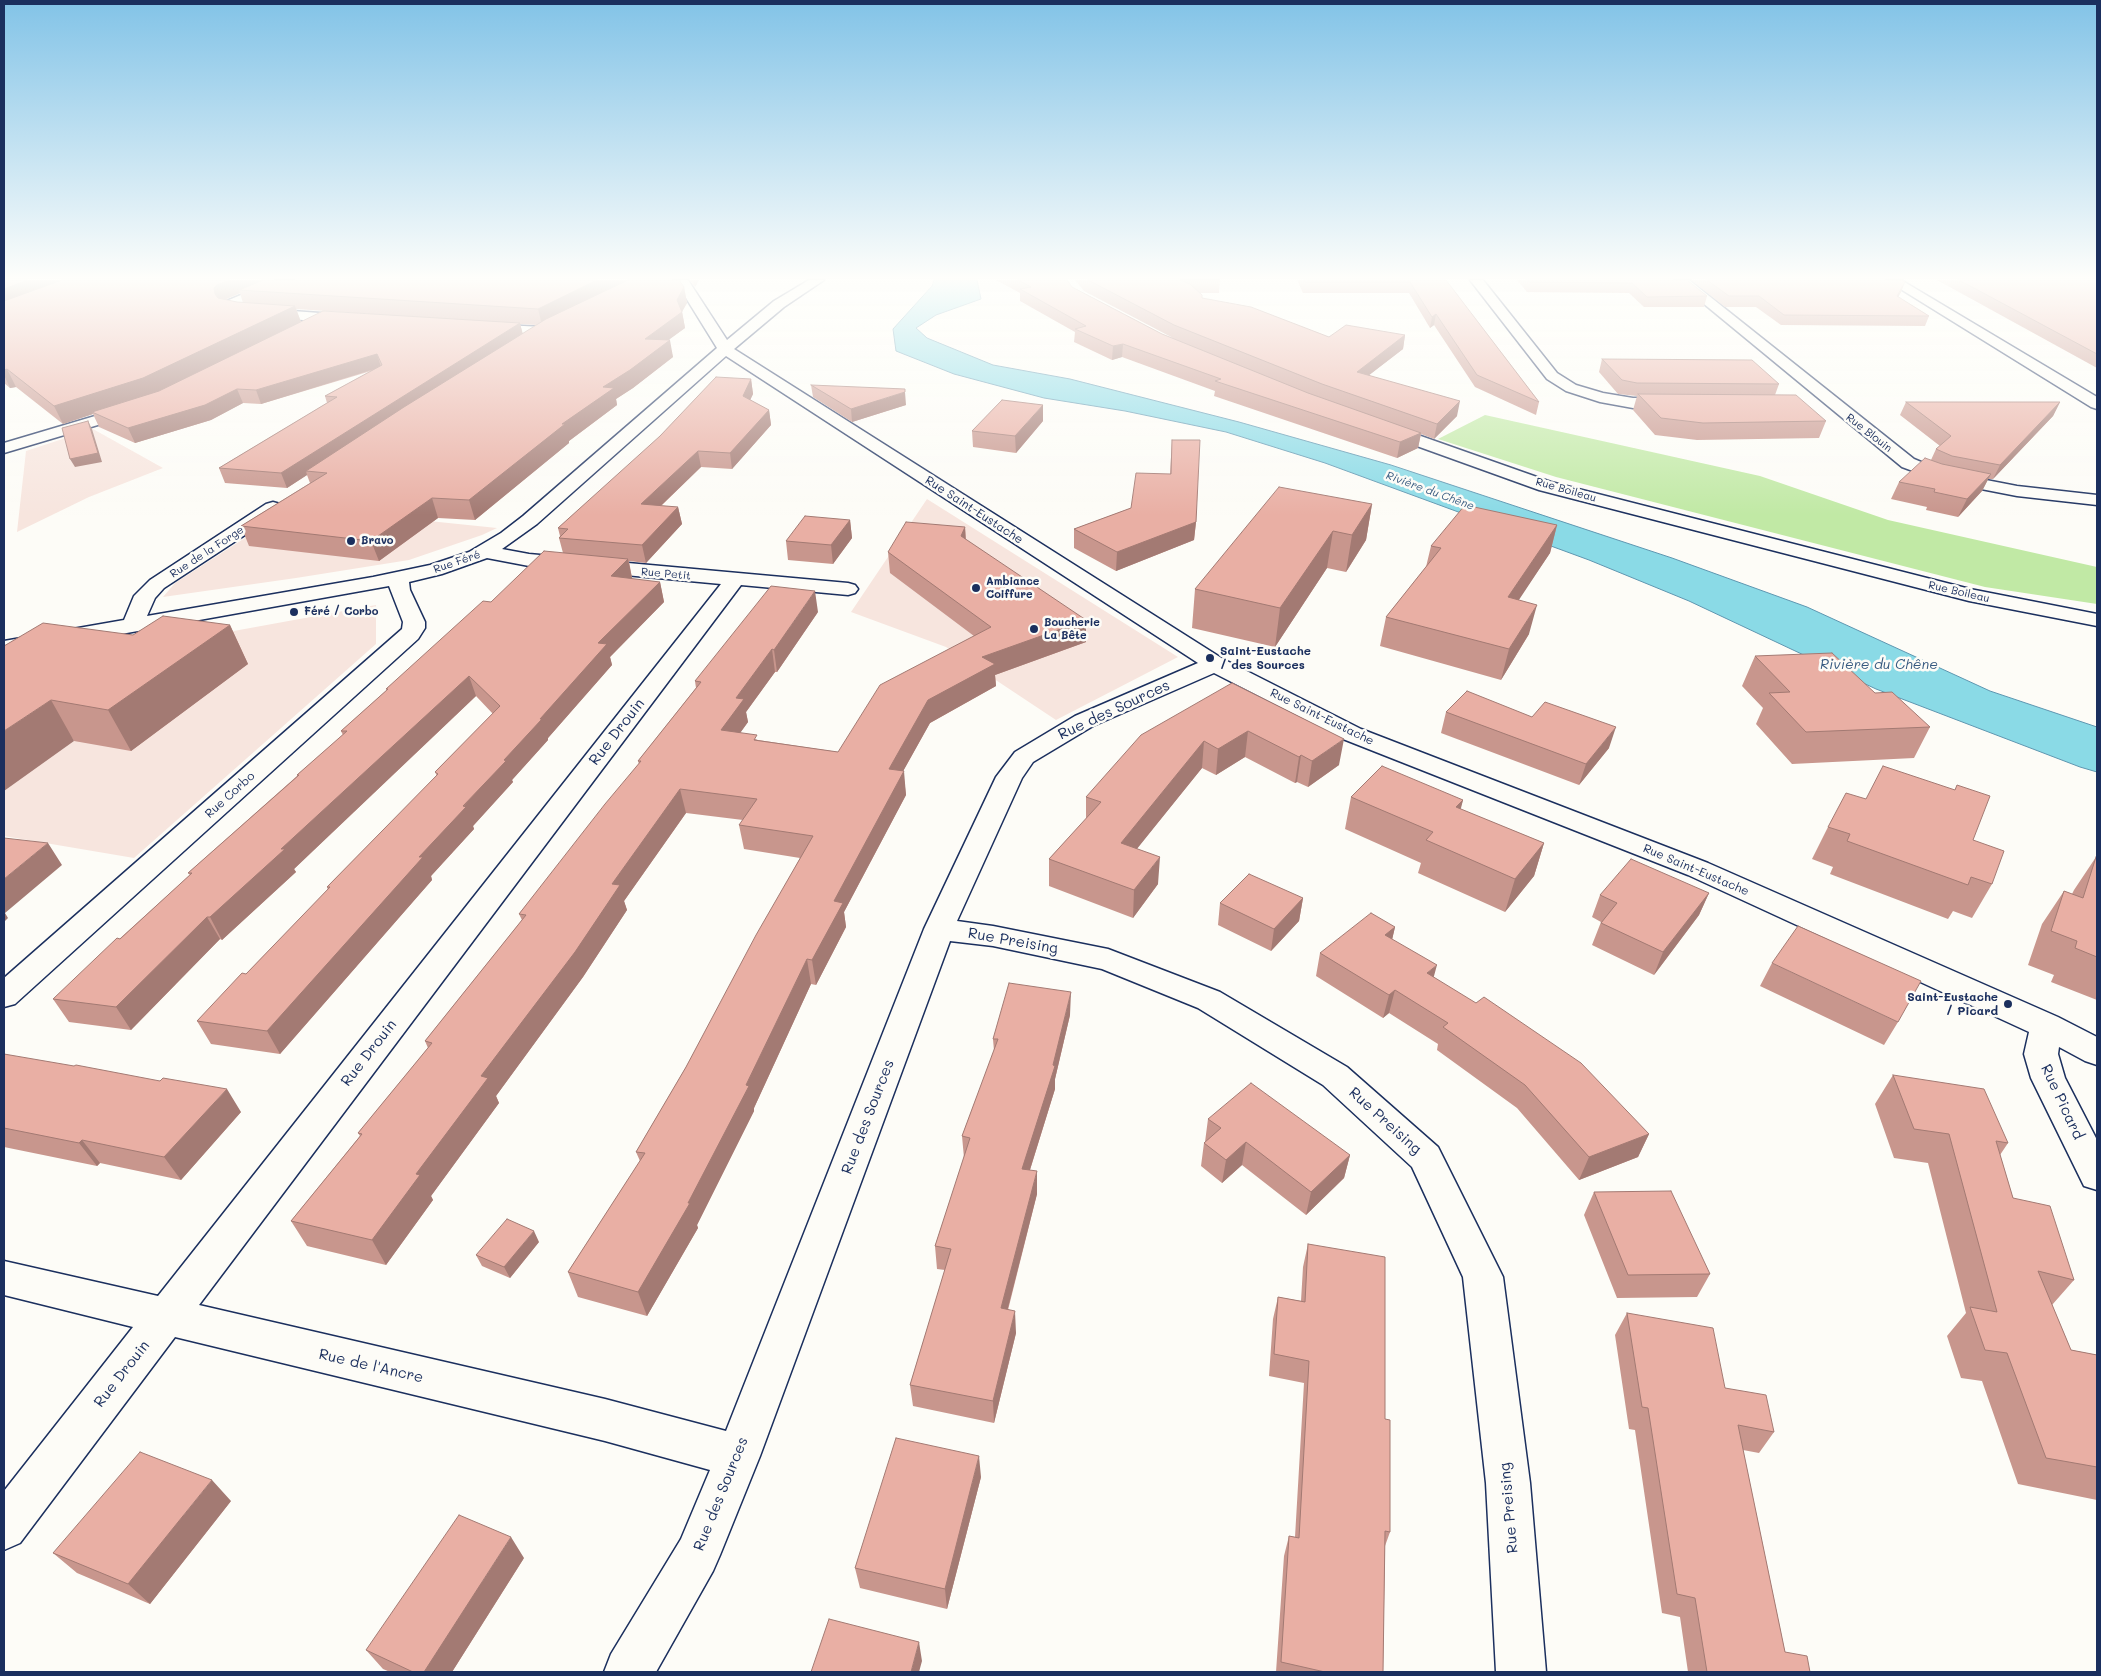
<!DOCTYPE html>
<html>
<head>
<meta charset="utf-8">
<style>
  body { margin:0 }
  #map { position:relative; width:2101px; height:1676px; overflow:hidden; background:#fdfcf7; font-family:Mali,sans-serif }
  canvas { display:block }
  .frame { position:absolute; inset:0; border:5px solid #1b2f5e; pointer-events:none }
</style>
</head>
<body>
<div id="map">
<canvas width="2101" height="1676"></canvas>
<div class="frame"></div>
</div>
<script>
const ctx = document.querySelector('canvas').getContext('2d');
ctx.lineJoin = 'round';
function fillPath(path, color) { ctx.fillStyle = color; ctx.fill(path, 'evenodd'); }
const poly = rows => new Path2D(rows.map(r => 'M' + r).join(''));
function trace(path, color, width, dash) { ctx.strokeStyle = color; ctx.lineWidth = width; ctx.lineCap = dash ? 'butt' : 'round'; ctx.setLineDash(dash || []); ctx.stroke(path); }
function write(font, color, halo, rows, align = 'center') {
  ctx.font = font + ' Mali,sans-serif'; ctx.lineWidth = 5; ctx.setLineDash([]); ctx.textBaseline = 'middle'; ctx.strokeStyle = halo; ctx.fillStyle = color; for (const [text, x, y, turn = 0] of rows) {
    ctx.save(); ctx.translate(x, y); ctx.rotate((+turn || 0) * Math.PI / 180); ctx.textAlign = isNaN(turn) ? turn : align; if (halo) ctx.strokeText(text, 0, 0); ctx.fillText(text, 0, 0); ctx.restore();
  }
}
fillPath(poly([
  [93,429,163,468,89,497,17,532,26,451],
  [927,499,1178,657,1056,720,946,647,851,612],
  [293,507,497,528,482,535,409,560,296,578,163,597,175,583],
  [376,605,376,644,134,858,4,836,4,673]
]), '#f7e5de');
fillPath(poly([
  [1485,415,1760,476,1888,520,2097,567,2097,604,1985,587,1556,477,1438,439]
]), '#c1e9a5');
const water = poly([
  [934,280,977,280,981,299,936,315,916,328,927,338,993,365,1070,379,1239,422,1391,465,1672,558,1807,607,1990,691,2097,727,2097,772,2080,767,1876,689,1689,601,1589,560,1325,463,1226,432,1125,411,1044,398,954,374,896,351,893,329,932,286,934,280]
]);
fillPath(water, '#8adae6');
trace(water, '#5e96b0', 1);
const minor = poly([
  [277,280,294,280,292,283,237,307,348,315,355,319,348,323,243,316,225,312,223,309,222,305,224,302,277,280],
  [673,280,688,280,727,340,774,301,809,280,824,280,784,307,734,349,1223,659,1361,729,1708,863,2058,1017,2097,1037,2097,1065,2085,1061,2059,1047,2058,1054,2065,1078,2097,1140,2097,1190,2084,1186,2031,1078,2024,1054,2029,1032,1688,875,1343,739,1214,673,1093,726,1033,762,1022,778,957,921,993,926,1108,949,1220,992,1347,1067,1438,1147,1503,1277,1530,1483,1546,1672,1496,1672,1486,1483,1463,1277,1412,1167,1323,1085,1198,1008,1102,969,993,946,950,941,760,1456,720,1555,713,1571,656,1672,604,1672,611,1654,681,1539,710,1470,605,1441,175,1337,20,1543,4,1550,4,1491,133,1327,4,1295,4,1261,158,1296,721,584,529,566,487,558,442,574,409,582,410,590,425,622,425,628,418,639,15,1004,4,1007,4,978,402,629,403,622,389,586,4,655,4,641,124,620,134,596,150,580,266,504,273,502,280,504,282,508,280,512,164,588,155,598,147,616,373,577,430,565,469,552,501,533,523,516,717,348,678,285,673,280],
  [726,356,1198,663,1075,716,1015,752,996,777,924,929,726,1431,605,1399,199,1305,741,585,848,595,855,593,858,589,855,585,848,583,529,554,502,549,537,524,726,356],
  [1470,280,1483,280,1557,373,1576,385,1603,393,1633,398,1673,398,1679,400,1681,403,1679,406,1673,408,1633,408,1600,402,1566,391,1547,379,1470,280],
  [1675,280,1689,280,1914,459,1945,472,2017,486,2097,495,2097,505,2017,496,1940,481,1902,467,1675,280],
  [1886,280,1901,280,2097,397,2097,409,2091,407,1886,280],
  [483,324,544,327,551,331,544,335,478,331,476,328,483,324],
  [132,405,138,407,140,410,138,413,4,453,4,443,132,405],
  [1384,423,1551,482,1970,589,2097,614,2097,626,1969,601,1539,490,1378,432,1376,428,1378,424,1384,423]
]);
trace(minor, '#1b2f5e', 3);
fillPath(minor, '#fdfcf7');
fillPath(poly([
  [4,280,684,287,687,303,682,311,685,328,668,340,673,357,633,388,616,399,617,405,569,441,569,443,475,520,438,518,379,561,249,546,241,526,310,483,307,475,287,488,225,483,219,468,327,403,325,396,371,371,261,404,243,403,211,420,135,443,99,427,93,414,63,424,16,387,10,388,4,383],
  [240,293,243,303,225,300],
  [296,309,384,315,301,322],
  [520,324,537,325,523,334],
  [689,280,699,280,695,287],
  [996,280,1067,280,1072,287,1162,334,1173,338,1084,291,1075,280,1220,280,1219,293,1199,293,1202,298,1329,337,1405,335,1403,349,1369,375,1457,416,1434,439,1421,434,1418,448,1397,458,1214,396,1215,391,1122,357,1112,360,1074,342,1075,332,1020,301,1020,293],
  [1297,280,1446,280,1539,402,1536,415,1475,387,1434,325,1430,328,1409,293,1303,293],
  [1517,280,1687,280,1707,296,1704,307,1644,307,1629,293,1527,292],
  [1691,280,1902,280,1901,292,1898,297,1929,316,1925,326,1781,325,1756,307,1725,307],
  [1937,280,2097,280,2097,368],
  [1602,359,1779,384,1775,395,1826,421,1819,438,1697,440,1655,435,1633,410,1637,396,1618,394,1599,372],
  [751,379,753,394,750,400,769,410,771,425,732,469,701,467,661,506,678,507,682,524,646,563,629,561,632,578,631,579,660,582,664,602,610,657,612,665,548,738,548,740,512,780,513,782,473,826,474,829,431,876,432,880,280,1054,211,1044,197,1021,246,974,328,890,327,887,437,776,435,772,493,714,476,696,294,869,296,872,222,940,220,939,131,1030,69,1022,53,999,190,875,188,873,297,776,297,775,343,735,341,731,387,690,386,689,491,602,563,553,559,538,560,536,558,528],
  [811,385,906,405,852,422,813,397],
  [1906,402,2060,402,2053,416,1993,479,1988,479,1982,491,1958,517,1926,510,1927,507,1891,499,1899,482,1931,460,1936,449,1940,446,1900,415],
  [1043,421,1016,453,973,447,972,431],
  [1172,440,1196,522,1194,540,1116,571,1074,548,1074,529,1131,508,1170,474],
  [1372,504,1366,540,1346,572,1327,568,1275,647,1192,628,1195,589],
  [850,520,852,538,833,564,788,560,786,541],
  [1557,525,1550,553,1518,600,1529,634,1501,680,1380,646,1386,617,1426,567,1431,546],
  [965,527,966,540,1086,642,995,675,996,686,930,723,903,771,906,795,844,912,846,927,816,985,811,984,754,1108,754,1111,697,1225,698,1228,647,1316,578,1297,568,1272,640,1161,636,1152,686,1067,800,858,744,849,739,825,743,820,686,813,624,901,627,910,583,977,496,1096,499,1103,431,1196,433,1200,386,1265,307,1246,291,1221,360,1136,358,1133,428,1048,425,1041,522,920,519,914,639,764,638,761,696,688,695,681,818,612,777,672,775,672,746,712,748,722,740,733,758,740,838,752,974,636,890,573,888,552],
  [230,625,248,664,131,751,74,741,4,646,133,635],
  [1755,656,1875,693,1930,727,1914,758,1792,764,1756,724,1763,708,1742,686],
  [1232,683,1339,765,1308,787,1297,782,1295,783,1245,757,1216,775,1202,768,1137,848,1158,884,1133,918,1049,886,1049,859,1086,819,1086,797],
  [1446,712,1609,748,1579,785,1441,733],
  [1957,785,1973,840,1992,884,1972,918,1953,911,1948,919,1830,874,1833,867,1812,859,1828,827,1866,799,1955,790],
  [1351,797,1463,800,1460,809,1544,843,1534,876,1505,912,1418,873,1421,863,1345,829],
  [2096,857,2097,858,2097,1000,2051,982,2054,975,2028,965,2042,924,2064,891,2072,894,2074,890],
  [1709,893,1699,915,1654,975,1592,945,1601,922,1592,917,1600,895],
  [1303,898,1299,921,1271,951,1218,925,1220,903],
  [1395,927,1392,939,1433,977,1649,1134,1638,1157,1579,1180,1517,1108,1437,1050,1438,1044,1389,1013,1383,1018,1316,976,1320,953],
  [1772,963,1898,1022,1884,1045,1760,986],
  [1070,1015,1055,1079,1055,1089,1030,1170,1037,1194,1008,1310,1016,1333,994,1423,913,1406,910,1385,945,1270,937,1269,935,1246,964,1158,962,1136,994,1051,993,1039],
  [4,1054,241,1112,181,1180,100,1163,97,1166,4,1147],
  [1893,1075,2008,1143,2000,1155,2013,1198,2074,1280,2052,1305,2071,1350,2097,1355,2097,1500,2018,1484,1982,1381,1961,1378,1947,1336,1966,1313,1928,1163,1894,1158,1875,1104],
  [1208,1119,1350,1155,1344,1178,1306,1215,1242,1165,1222,1183,1201,1166,1204,1143,1205,1142],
  [1594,1192,1710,1274,1697,1297,1617,1298,1584,1215],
  [539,1242,510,1278,482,1266,476,1255],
  [1308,1244,1385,1419,1390,1532,1385,1546,1383,1672,1276,1672,1284,1556,1289,1536,1295,1537,1304,1383,1269,1376,1273,1319,1278,1297,1301,1301,1303,1267],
  [1627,1313,1725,1388,1774,1432,1759,1453,1743,1450,1785,1652,1810,1672,1688,1672,1680,1617,1662,1613,1635,1430,1629,1429,1615,1335],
  [981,1477,947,1609,860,1588,855,1568],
  [231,1501,150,1604,77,1573,53,1553],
  [524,1558,452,1672,390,1672,383,1669,366,1650]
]), '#c8968d');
fillPath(poly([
  [28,280,76,280,4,307,4,289],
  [230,280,272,280,239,290,240,293,223,300,220,304,215,294,214,288,217,285],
  [597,280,637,280,542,325,538,309],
  [694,280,699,280,695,287],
  [1905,282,1901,292,1893,306,1897,296],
  [684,287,687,303,682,312,685,328,648,355,645,339,677,300],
  [295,306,301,322,151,395,92,412,93,414,63,424,54,406],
  [1436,314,1434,325,1430,328,1432,317],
  [520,323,523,336,306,471,307,475,287,488,281,473],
  [1405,335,1403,349,1355,386,1357,372],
  [670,340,673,357,633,388,616,399,617,405,569,441,569,443,475,520,469,500,562,424,603,387],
  [1123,344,1122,357,1112,360,1113,346],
  [377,354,381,367,261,404,256,390],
  [7,369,16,387,10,388,4,375,4,370],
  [751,379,753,394,745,411,743,396],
  [237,389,243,403,211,420,135,443,128,428],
  [905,392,906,405,852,422,851,409],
  [1460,401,1457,416,1434,439,1437,424],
  [2060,402,2053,416,1993,479,2000,465],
  [1043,405,1043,421,1016,453,1015,436],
  [769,410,771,425,732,469,730,453],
  [88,421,92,429,102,462,75,467,70,459],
  [1421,433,1418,448,1397,458,1400,442],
  [698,451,701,467,645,521,641,504],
  [1991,474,1982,491,1958,517,1967,499],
  [432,498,438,518,379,561,371,541],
  [1372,504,1366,540,1346,572,1352,535],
  [678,507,682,524,646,563,642,545],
  [850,520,852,538,833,564,831,545],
  [1196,522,1194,540,1116,571,1117,552],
  [1557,525,1550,553,1501,627,1508,597],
  [965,527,966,547,961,536],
  [1333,531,1327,568,1275,647,1280,608],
  [628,559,632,578,616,596,611,576],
  [660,582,664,602,610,657,612,665,548,738,548,740,512,780,513,782,473,826,474,829,431,876,432,880,280,1054,267,1031,540,719,598,643],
  [815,591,818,612,777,672,774,650],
  [1537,605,1529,634,1501,680,1509,649],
  [1086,620,1086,642,995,675,996,686,930,723,891,793,889,769,928,700,982,657],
  [230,625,248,664,131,751,108,710],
  [772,649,775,672,746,712,748,722,725,754,721,730,736,698],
  [469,676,476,696,294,869,296,872,222,940,210,917,281,849],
  [51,700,74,741,4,791,4,731],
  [1616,727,1609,748,1579,785,1586,764],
  [1248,731,1245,757,1216,775,1218,749],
  [1344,739,1339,765,1308,787,1312,761],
  [1204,741,1202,768,1120,870,1121,843],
  [1301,755,1297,782,1295,783,1299,757],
  [904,771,906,795,844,912,846,927,816,985,812,960,834,901],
  [680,789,686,813,624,901,627,910,583,977,496,1096,499,1103,431,1196,433,1200,386,1265,372,1240,481,1076,612,884],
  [1463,800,1455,832,1456,807],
  [48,843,62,865,5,913,8,918,4,922,4,879],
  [1544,843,1534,876,1505,912,1515,879],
  [1160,857,1158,884,1133,918,1134,890],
  [1709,893,1699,915,1654,975,1663,952],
  [1303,898,1299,921,1271,951,1274,929],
  [207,917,220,939,131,1030,116,1007],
  [1395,927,1390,949,1385,935],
  [807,959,811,984,754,1108,754,1111,697,1225,698,1228,647,1316,638,1292,688,1203,746,1085],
  [1437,965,1431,987,1427,973],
  [1395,990,1389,1013,1383,1018,1389,995],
  [1071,992,1070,1015,1055,1079,1055,1089,1023,1192,1022,1169,1053,1065],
  [227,1089,241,1112,181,1180,164,1157],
  [1649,1134,1638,1157,1579,1180,1589,1157],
  [82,1140,100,1163,97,1166,79,1143],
  [1246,1142,1242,1165,1222,1183,1226,1160],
  [1350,1155,1344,1178,1306,1215,1311,1192],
  [1037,1171,1037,1194,1002,1331,1001,1308],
  [534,1231,539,1242,510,1278,504,1267],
  [1015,1311,1016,1333,994,1423,993,1401],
  [979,1456,981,1477,947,1609,945,1589],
  [212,1480,231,1501,150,1604,128,1584],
  [511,1537,524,1558,452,1672,424,1672],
  [919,1642,922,1661,919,1672,911,1672]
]), '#a37a73');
const building = poly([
  [4,280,28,280,4,289,4,280],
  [62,280,230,280,217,285,214,288,215,294,218,298,237,302,295,306,143,378,54,406,7,369,4,370,4,301,62,280],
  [263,280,597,280,538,309,239,290,263,280],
  [628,280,679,280,684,287,677,300,682,312,645,339,670,340,630,370,603,387,614,388,562,424,565,424,469,500,432,498,371,541,241,526,327,473,306,471,404,407,546,319,628,280],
  [1018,280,1067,280,1072,287,1162,334,1308,393,1421,433,1400,442,1215,381,1221,379,1123,344,1113,346,1075,329,1086,326,1020,289,1031,287,1018,280],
  [1088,280,1220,280,1180,280,1190,284,1202,295,1202,298,1251,307,1329,337,1346,325,1405,335,1357,372,1460,401,1437,424,1322,384,1174,325,1088,280],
  [1304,280,1446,280,1539,402,1477,375,1436,314,1432,317,1410,282,1411,282,1305,282,1304,280],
  [1527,280,1687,280,1707,296,1647,297,1632,283,1529,282,1527,280],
  [1707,280,1902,280,1905,282,1897,296,1929,316,1784,315,1759,296,1729,296,1707,280],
  [1959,280,2097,280,2097,354,1959,280],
  [323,311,520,323,281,473,219,468,337,397,325,396,382,365,377,354,256,390,237,389,205,405,128,428,92,412,159,391,323,311],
  [1602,359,1752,360,1779,384,1637,383,1622,380,1602,359],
  [716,377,751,379,743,396,769,410,730,453,698,451,641,504,678,507,642,545,559,538,568,529,558,528,660,436,716,377],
  [811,385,905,389,905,392,851,409,811,385],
  [1638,394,1796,395,1826,421,1703,423,1661,418,1638,394],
  [1002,400,1043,405,1015,436,972,431,1002,400],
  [1906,402,2060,402,2000,465,1952,456,1936,449,1951,436,1906,402],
  [88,421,98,453,70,459,62,428,88,421],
  [1172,440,1200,440,1196,522,1117,552,1074,529,1131,508,1136,473,1171,474,1172,440],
  [1925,458,1942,464,1991,474,1967,499,1934,492,1935,489,1899,482,1925,458],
  [1279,487,1372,504,1352,535,1333,531,1280,608,1195,589,1279,487],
  [1465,505,1557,525,1508,597,1537,605,1509,649,1386,617,1441,548,1431,546,1465,505],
  [805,516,850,520,831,545,786,541,805,516],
  [906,522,965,527,961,536,1086,620,982,657,995,664,928,700,889,769,904,771,834,901,843,903,812,960,807,959,746,1085,749,1086,688,1203,690,1203,638,1292,568,1272,645,1153,636,1152,686,1067,756,935,813,836,739,825,757,799,680,789,612,884,620,885,575,952,481,1076,488,1078,416,1174,420,1175,372,1240,291,1221,362,1134,358,1133,432,1043,425,1041,526,915,519,914,605,804,641,761,638,761,701,682,695,681,771,586,815,591,774,650,772,649,736,698,744,699,721,730,757,735,754,740,838,752,880,685,991,627,888,552,906,522],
  [544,551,628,559,611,576,660,582,598,643,607,644,540,719,542,719,504,760,506,761,463,806,466,807,419,857,423,857,267,1031,197,1021,242,973,246,974,330,887,327,887,438,774,435,772,500,706,469,676,281,849,285,849,210,917,207,917,116,1007,53,999,117,938,120,939,192,873,188,873,299,775,297,775,347,731,341,731,388,689,386,689,483,601,491,602,544,551],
  [163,616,230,625,108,710,51,700,4,731,4,646,43,623,133,635,163,616],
  [1832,653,1875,693,1892,692,1930,727,1806,732,1769,693,1790,692,1755,656,1832,653],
  [1232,683,1344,739,1312,761,1301,755,1299,757,1248,731,1218,749,1204,741,1121,843,1160,857,1134,890,1049,859,1101,802,1086,797,1141,735,1232,683],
  [1467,691,1532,717,1545,702,1616,727,1586,764,1446,712,1467,691],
  [1382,766,1463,800,1456,807,1544,843,1515,879,1426,840,1433,832,1351,797,1382,766],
  [1883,766,1955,790,1957,785,1990,796,1973,840,2004,851,1992,884,1971,877,1968,885,1847,841,1850,834,1828,827,1846,793,1866,799,1883,766],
  [4,838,48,843,4,879,4,838],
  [2096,857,2097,858,2097,957,2075,948,2077,941,2051,931,2064,891,2083,898,2096,857],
  [1631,859,1709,893,1663,952,1601,923,1617,903,1600,895,1631,859],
  [1249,874,1303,898,1274,929,1220,903,1249,874],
  [1371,913,1395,927,1385,935,1437,965,1427,973,1476,1003,1484,997,1581,1063,1649,1134,1589,1157,1525,1085,1443,1027,1448,1023,1395,990,1389,995,1320,953,1371,913],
  [1798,926,1921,981,1898,1022,1772,963,1798,926],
  [1009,983,1071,992,1053,1065,1055,1066,1022,1169,1037,1171,1001,1308,1015,1311,993,1401,910,1385,951,1249,935,1246,970,1138,962,1136,998,1039,993,1039,1009,983],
  [4,1054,74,1066,76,1065,160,1081,163,1078,227,1089,164,1157,82,1140,79,1143,4,1128,4,1054],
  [1893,1075,1984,1089,2008,1143,1996,1141,2013,1198,2050,1206,2074,1280,2038,1271,2071,1350,2097,1355,2097,1467,2046,1458,2007,1353,1985,1350,1970,1307,1997,1312,1949,1134,1914,1129,1893,1075],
  [1251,1083,1350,1155,1311,1192,1246,1142,1226,1160,1204,1143,1221,1128,1208,1119,1251,1083],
  [1671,1191,1710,1274,1628,1275,1594,1192,1671,1191],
  [507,1219,534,1231,504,1267,476,1255,507,1219],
  [1308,1244,1385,1257,1385,1419,1390,1420,1390,1532,1385,1531,1383,1672,1325,1672,1281,1662,1289,1536,1299,1538,1309,1361,1274,1354,1278,1297,1305,1302,1308,1244],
  [1627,1313,1713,1328,1725,1388,1766,1395,1774,1432,1738,1425,1785,1652,1807,1656,1810,1672,1707,1672,1695,1598,1677,1594,1648,1408,1642,1407,1627,1313],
  [896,1438,979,1456,945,1589,855,1568,896,1438],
  [140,1452,212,1480,128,1584,53,1553,140,1452],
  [459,1515,511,1537,424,1672,413,1672,366,1650,459,1515],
  [829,1619,919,1642,911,1672,811,1672,829,1619]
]);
fillPath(building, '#e9afa4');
trace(building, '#a37a73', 1);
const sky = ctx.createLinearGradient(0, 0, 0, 515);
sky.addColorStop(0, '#82c3e7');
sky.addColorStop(0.54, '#fefefb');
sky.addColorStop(1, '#fefefb00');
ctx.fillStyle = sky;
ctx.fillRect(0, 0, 2101, 515);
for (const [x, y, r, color] of [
  [351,541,5,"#1b2f5e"],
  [976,588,5,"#1b2f5e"],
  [294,612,5,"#1b2f5e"],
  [1034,629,5,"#1b2f5e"],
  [1210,658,5,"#1b2f5e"],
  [2008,1004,5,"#1b2f5e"]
]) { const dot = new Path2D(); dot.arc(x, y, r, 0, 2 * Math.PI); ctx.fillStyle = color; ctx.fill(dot); trace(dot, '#fdfcf7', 2); }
write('11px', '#1b2f5e', '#fdfcf7', [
  ["Rue Blouin",1869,433,38],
  ["Rue Boileau",1566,490,16],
  ["Rue de la Forge",207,552,-33],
  ["Rue Féré",457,562,-19],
  ["Rue Petit",666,574,5],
  ["Rue Boileau",1959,592,13]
]);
write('italic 11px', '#375a80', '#fdfcf7', [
  ["Rivière du Chêne",1430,491,20]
]);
write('bold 11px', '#1b2f5e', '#fdfcf7', [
  ["Bravo",361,541],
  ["Ambiance",986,582],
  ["Coiffure",986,595],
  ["Féré / Corbo",304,612],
  ["Boucherie",1044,623],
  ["La Bête",1044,636]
], 'left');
write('12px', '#1b2f5e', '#fdfcf7', [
  ["Rue Saint-Eustache",974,510,33],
  ["Rue Saint-Eustache",1322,717,26],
  ["Rue Corbo",230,795,-42],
  ["Rue Saint-Eustache",1696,870,23]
]);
write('bold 12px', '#1b2f5e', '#fdfcf7', [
  ["Saint-Eustache",1220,651],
  ["/ des Sources",1220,665],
  ["Saint-Eustache",1998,997,"right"],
  ["/ Picard",1998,1011,"right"]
], 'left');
write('italic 14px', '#375a80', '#fdfcf7', [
  ["Rivière du Chêne",1879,665]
]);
write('15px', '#1b2f5e', '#fdfcf7', [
  ["Rue des Sources",1114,710,-25],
  ["Rue Drouin",617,732,-52],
  ["Rue Preising",1013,941,10],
  ["Rue Drouin",369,1053,-52],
  ["Rue Picard",2062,1102,65],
  ["Rue des Sources",868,1117,-69],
  ["Rue Preising",1385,1121,42],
  ["Rue de l'Ancre",371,1366,13],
  ["Rue Drouin",122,1374,-52],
  ["Rue des Sources",721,1494,-68],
  ["Rue Preising",1509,1508,-95]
]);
</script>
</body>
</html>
